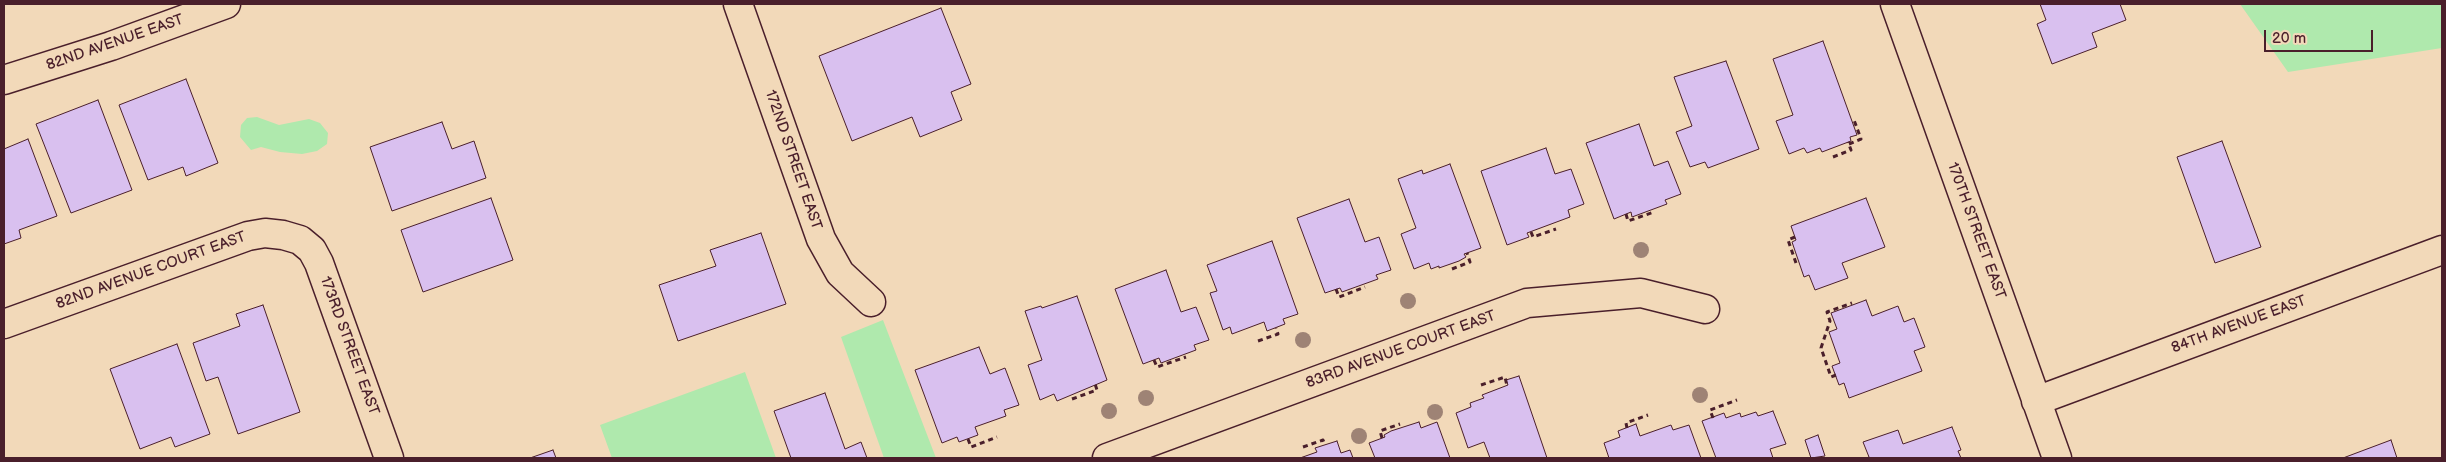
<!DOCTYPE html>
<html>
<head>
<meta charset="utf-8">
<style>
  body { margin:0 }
  #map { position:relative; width:2446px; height:462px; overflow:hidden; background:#f2d9b9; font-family:"Balsamiq Sans",sans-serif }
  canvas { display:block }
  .frame { position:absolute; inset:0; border:5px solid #4a1f2b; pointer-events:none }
  .scale { position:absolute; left:2264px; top:30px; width:109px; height:22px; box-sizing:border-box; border:2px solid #4a1f2b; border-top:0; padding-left:6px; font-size:15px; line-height:18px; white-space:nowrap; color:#4a1f2b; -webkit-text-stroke:4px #f2d9b9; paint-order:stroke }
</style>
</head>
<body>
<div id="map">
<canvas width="2446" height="462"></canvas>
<div class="frame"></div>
<div class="scale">20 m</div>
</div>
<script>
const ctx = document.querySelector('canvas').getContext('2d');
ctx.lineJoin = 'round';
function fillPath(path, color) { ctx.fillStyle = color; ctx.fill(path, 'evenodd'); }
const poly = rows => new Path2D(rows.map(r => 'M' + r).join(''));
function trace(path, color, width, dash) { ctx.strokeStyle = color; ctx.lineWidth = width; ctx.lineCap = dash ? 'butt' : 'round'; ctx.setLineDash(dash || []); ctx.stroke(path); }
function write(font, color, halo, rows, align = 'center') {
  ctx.font = font + ' "Balsamiq Sans",sans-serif'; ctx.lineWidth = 4; ctx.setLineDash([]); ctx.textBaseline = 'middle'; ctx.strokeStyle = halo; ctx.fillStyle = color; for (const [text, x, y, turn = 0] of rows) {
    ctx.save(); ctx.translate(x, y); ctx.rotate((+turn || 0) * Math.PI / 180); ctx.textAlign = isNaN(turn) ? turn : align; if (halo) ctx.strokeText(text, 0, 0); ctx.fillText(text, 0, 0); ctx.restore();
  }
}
fillPath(poly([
  [2240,4,2442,4,2442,48,2288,72],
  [257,117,279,125,309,119,320,123,328,133,327,144,317,151,302,154,280,152,261,147,251,150,240,137,241,125,247,118],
  [883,320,931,445,936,458,884,458,841,337],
  [745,372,776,458,612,458,600,425]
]), '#afe9ad');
const building = poly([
  [2040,4,2120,4,2126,20,2092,33,2097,47,2052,64,2037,24,2046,20,2040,4],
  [941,8,971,84,951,92,962,120,920,137,912,117,852,141,819,56,941,8],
  [1823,41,1857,135,1850,137,1851,141,1822,152,1820,148,1807,153,1804,148,1789,154,1776,121,1793,115,1773,59,1823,41],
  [1726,61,1759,149,1708,168,1705,162,1690,167,1676,132,1692,126,1674,77,1726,61],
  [186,79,218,163,186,176,183,167,148,180,119,105,186,79],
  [98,100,132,190,71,213,36,124,98,100],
  [442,122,452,149,474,141,486,178,392,211,370,147,442,122],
  [1639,124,1654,166,1668,161,1681,194,1665,200,1667,204,1632,217,1631,212,1614,219,1586,143,1639,124],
  [28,139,57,216,19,230,21,238,4,244,4,149,28,139],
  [2222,141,2261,247,2215,263,2177,157,2222,141],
  [1546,148,1555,174,1571,169,1584,204,1568,210,1570,217,1527,233,1529,237,1507,245,1481,171,1546,148],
  [1450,164,1481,248,1464,254,1466,257,1459,261,1439,268,1439,266,1431,269,1429,263,1414,269,1401,234,1416,228,1398,179,1422,170,1423,174,1450,164],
  [491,198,513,260,423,292,401,230,491,198],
  [1866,198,1885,247,1842,263,1848,278,1815,290,1809,275,1804,277,1792,242,1796,240,1791,226,1866,198],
  [1349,199,1365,242,1379,237,1391,270,1376,275,1378,279,1342,292,1340,288,1325,293,1297,218,1349,199],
  [761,233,786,304,678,341,659,285,716,266,710,250,761,233],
  [1272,241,1298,314,1283,319,1285,324,1267,331,1264,322,1232,334,1230,327,1223,330,1210,293,1217,291,1207,265,1272,241],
  [1166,270,1181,312,1196,307,1209,340,1194,345,1196,350,1161,363,1159,358,1143,364,1115,289,1166,270],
  [1077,296,1107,380,1057,401,1054,394,1040,400,1028,365,1042,360,1025,311,1041,306,1042,308,1077,296],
  [1866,300,1872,316,1898,306,1904,322,1914,318,1925,347,1914,351,1922,371,1849,398,1844,383,1839,385,1832,366,1840,363,1829,332,1837,329,1831,313,1866,300],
  [263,305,300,412,238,434,218,377,206,381,193,343,240,326,236,314,263,305],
  [177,344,210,434,175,447,171,437,140,449,110,369,177,344],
  [979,347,990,374,1005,368,1019,405,1004,410,1006,416,975,427,978,435,959,442,957,437,942,443,915,370,979,347],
  [1519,376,1547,458,1490,458,1484,442,1468,448,1456,413,1471,407,1470,403,1484,398,1482,395,1508,385,1506,380,1519,376],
  [825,393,845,449,861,442,867,458,791,458,774,411,825,393],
  [1773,411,1786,444,1770,449,1773,458,1716,458,1702,421,1724,413,1726,418,1740,413,1741,417,1756,412,1758,416,1773,411],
  [1419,422,1421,428,1437,422,1450,458,1375,458,1369,443,1385,437,1384,435,1391,431,1419,422],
  [1636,424,1640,436,1671,425,1673,430,1689,425,1701,458,1609,458,1604,443,1620,437,1618,431,1636,424],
  [1952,427,1961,450,1958,451,1961,458,1866,458,1869,457,1863,442,1898,430,1903,444,1952,427],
  [1818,435,1825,456,1811,458,1805,440,1818,435],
  [2391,440,2397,458,2343,458,2391,440],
  [1337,441,1341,453,1350,450,1353,458,1300,458,1317,452,1315,448,1337,441],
  [553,450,556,458,530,458,553,450]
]);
fillPath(building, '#d9c0ef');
trace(building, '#4a1f2b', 1);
const street = poly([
  [738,4,821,239,840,273,871,302],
  [1895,4,2057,458],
  [4,80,111,46,226,4],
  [4,324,248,236,265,233,283,235,300,240,312,250,319,263,389,458],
  [2036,401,2442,250],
  [1107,458,1527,303,1641,293,1705,309]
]);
trace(street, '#4a1f2b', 31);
trace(poly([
  [1849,144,1861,139,1854,120],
  [1833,157,1851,150,1848,142],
  [1626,214,1628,221,1654,212],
  [1531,232,1533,237,1556,229],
  [1795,237,1788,240,1797,266],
  [1452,269,1470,262,1467,253],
  [1336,289,1339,297,1365,287],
  [1258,341,1278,334,1276,328],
  [1154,360,1157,367,1186,357],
  [1836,375,1831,377,1821,348,1830,321,1827,312,1852,303],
  [1481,385,1505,377,1507,386],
  [1072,399,1097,390,1095,384],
  [1713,418,1710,410,1737,400],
  [1627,428,1626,423,1648,415],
  [1382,438,1380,431,1400,424],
  [968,439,971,447,997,437],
  [1303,447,1323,440,1325,445]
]), '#4a1f2b', 3, [5, 4]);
trace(street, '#f2d9b9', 28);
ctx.fillStyle = '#9e8375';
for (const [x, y] of [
  [1641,250],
  [1408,301],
  [1303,340],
  [1700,395],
  [1146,398],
  [1109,411],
  [1435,412],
  [1359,436]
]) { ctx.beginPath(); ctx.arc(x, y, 8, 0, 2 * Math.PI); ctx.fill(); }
write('15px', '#4a1f2b', '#f2d9b9', [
  ["82ND AVENUE EAST",115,43,-19],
  ["172ND STREET EAST",793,160,71],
  ["170TH STREET EAST",1976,231,70],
  ["82ND AVENUE COURT EAST",151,271,-20],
  ["84TH AVENUE EAST",2239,325,-20],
  ["173RD STREET EAST",349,346,70],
  ["83RD AVENUE COURT EAST",1401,350,-20]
]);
</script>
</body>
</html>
